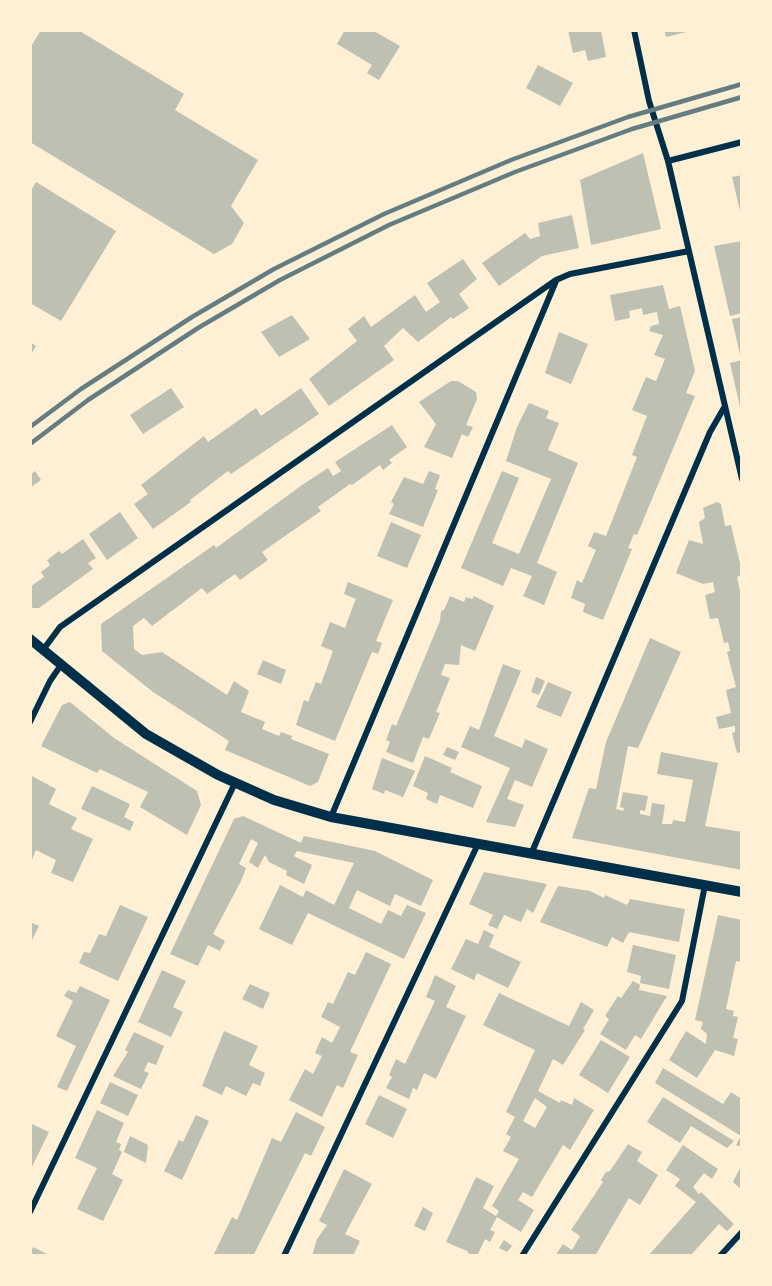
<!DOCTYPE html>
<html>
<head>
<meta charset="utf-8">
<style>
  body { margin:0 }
  #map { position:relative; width:772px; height:1286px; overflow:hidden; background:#fdf0d5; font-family:Overpass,sans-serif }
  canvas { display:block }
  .frame { position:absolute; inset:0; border:32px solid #fdf0d5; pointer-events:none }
</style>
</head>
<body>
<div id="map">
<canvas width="772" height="1286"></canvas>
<div class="frame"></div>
</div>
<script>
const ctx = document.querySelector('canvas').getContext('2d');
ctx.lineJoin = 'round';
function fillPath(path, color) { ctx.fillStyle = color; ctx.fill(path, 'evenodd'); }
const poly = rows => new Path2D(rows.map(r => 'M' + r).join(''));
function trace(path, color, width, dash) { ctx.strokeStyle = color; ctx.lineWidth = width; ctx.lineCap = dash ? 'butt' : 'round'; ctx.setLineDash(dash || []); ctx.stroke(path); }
fillPath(poly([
  [41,30,78,30,184,94,175,110,258,160,231,206,244,223,232,244,214,254,30,142,30,48],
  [345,30,372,30,400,46,379,80,367,73,372,65,337,44],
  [568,30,601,30,606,57,588,61,585,50,573,53],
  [664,30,691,30,691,31,666,37],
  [538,65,573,83,560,106,526,88],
  [643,153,661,229,591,245,580,180],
  [742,175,742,215,741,215,732,177],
  [36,182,116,231,61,321,30,303,30,192],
  [572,215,579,248,542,256,499,286,482,263,525,233,530,239,540,236,538,223],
  [742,241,742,313,730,316,714,246],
  [463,259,477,279,459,294,469,308,453,319,451,317,418,342,403,328,384,346,394,360,329,406,309,379,357,341,348,329,364,316,371,327,415,295,426,312,440,302,427,283],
  [663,285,669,309,680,306,695,371,686,393,695,396,637,535,634,534,628,548,632,549,603,620,583,612,585,604,571,598,577,580,582,583,596,550,588,546,594,532,606,536,637,457,632,455,647,416,632,410,646,377,656,381,665,359,654,355,663,335,649,331,651,326,659,324,657,312,643,315,642,308,629,311,630,318,615,321,610,295],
  [292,315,310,339,279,357,261,332],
  [742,317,742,359,741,359,732,319],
  [559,332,588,344,571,384,545,373],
  [30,342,36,346,30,356],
  [742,360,742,411,741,411,730,363],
  [451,381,458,381,476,392,477,399,466,425,473,427,468,437,462,434,452,458,424,447,436,424,419,402],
  [171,388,184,407,143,434,130,415],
  [301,388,319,414,231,474,228,471,190,500,191,502,153,529,134,504,148,494,141,485,204,436,208,442,256,408,261,416],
  [529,403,549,411,546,418,559,423,548,450,578,463,537,563,557,572,544,605,523,596,532,576,511,568,503,586,461,568,502,471,519,478,492,543,519,554,551,479,506,461,517,427],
  [392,425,407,447,389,460,392,463,383,470,380,465,352,485,350,484,318,507,321,511,262,552,268,560,240,580,235,574,207,594,202,588,152,626,144,618,133,626,134,649,142,655,162,652,227,695,234,681,249,691,241,712,265,722,262,729,279,736,281,732,292,736,291,739,329,754,318,782,310,786,225,750,229,741,153,692,102,651,101,624,214,545,216,548,302,485,328,468,333,476,341,471,335,462],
  [35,471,41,480,30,488,30,475],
  [429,471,440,475,435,489,438,490,423,527,389,514,394,504,391,502,404,477,423,484],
  [717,502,721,504,725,526,731,525,742,572,742,575,737,577,742,601,742,752,737,753,732,733,735,732,735,726,719,729,716,717,731,713,726,690,736,687,727,652,730,651,728,642,724,643,718,618,710,619,705,595,715,592,713,582,703,584,676,573,689,540,703,544,699,522,705,518,703,508],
  [120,512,138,538,107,560,89,534],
  [391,522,421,535,407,568,377,556],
  [83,539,96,558,88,563,93,569,39,608,33,608,30,606,30,587,44,577,41,572,50,565,47,560,59,551,62,554],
  [348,582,393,600,376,641,382,643,378,654,372,652,335,741,296,725,304,700,308,702,316,682,321,684,333,651,321,646,330,622,345,628,353,606,356,599,344,594],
  [450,596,464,602,466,597,472,599,474,596,494,606,475,651,461,645,459,665,445,664,441,675,450,678,436,712,440,713,429,739,423,737,413,763,386,752,390,742,386,740,392,724,396,726,440,621,441,611,444,610],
  [650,638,681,652,638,748,628,746,616,809,623,811,624,808,620,807,623,792,648,796,645,811,640,810,640,814,650,816,652,803,665,805,662,824,672,824,673,820,685,822,693,780,657,774,661,752,718,763,705,826,742,832,742,870,572,838,589,788,596,789,606,742],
  [263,660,286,670,281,684,257,674],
  [503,664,521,671,494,736,522,748,525,739,548,749,532,787,515,780,507,799,524,805,515,827,486,822,510,768,461,747,470,726,479,730],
  [536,677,545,681,539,695,531,692],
  [548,682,572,692,561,717,536,707],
  [70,702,114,738,197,791,201,805,187,835,140,807,148,792,100,769,97,773,41,746,62,705],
  [447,747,459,752,455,760,443,755],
  [425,756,452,768,450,772,482,786,473,808,440,795,437,804,426,799,428,793,413,786],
  [382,758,415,771,403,797,385,790,384,794,372,789],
  [30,775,56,789,49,804,77,818,71,829,93,839,73,882,51,873,56,860,36,850,30,864],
  [92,786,130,804,124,817,134,822,130,831,81,809],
  [243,816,301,843,304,836,375,851,433,880,421,906,395,894,390,906,357,890,349,908,381,924,388,910,401,916,407,905,426,913,404,959,308,913,292,945,259,929,280,885,303,897,306,890,334,905,354,863,297,851,294,856,312,865,304,884,286,875,287,871,269,862,265,855,258,868,249,862,258,843,251,839,239,864,246,868,241,881,213,934,225,941,220,951,208,945,198,966,170,954,234,819],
  [484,872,547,884,533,913,527,909,521,922,504,915,497,929,488,925,493,915,469,904],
  [558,886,590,891,604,898,605,895,627,905,630,899,685,909,679,942,629,932,623,943,612,937,607,947,540,922],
  [120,905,148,917,118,981,79,963,84,952,90,953,99,934,106,936],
  [718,915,742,920,742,962,736,961,726,1009,734,1011,733,1016,738,1017,733,1038,738,1039,734,1056,715,1050,697,1078,669,1060,686,1031,706,1044,707,1034,701,1029,703,1022,695,1020],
  [30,922,39,926,30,944],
  [484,930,494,935,489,947,521,962,508,988,477,973,474,980,451,969,466,939,478,944],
  [633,945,676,955,669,989,640,983,641,976,627,972],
  [366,952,391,964,350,1052,358,1055,343,1088,337,1085,322,1117,289,1100,305,1069,313,1074,322,1056,315,1053,322,1037,332,1043,340,1027,321,1017,328,1002,333,1004,348,972,355,975],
  [162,970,186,981,173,1007,183,1012,171,1037,138,1022],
  [435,975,456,986,446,1007,466,1016,436,1079,424,1073,417,1090,413,1088,409,1099,386,1088,392,1077,389,1075,396,1059,405,1064,435,1001,426,997],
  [633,981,640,985,639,990,667,996,641,1039,635,1035,626,1050,600,1034,609,1019,605,1016,618,996,621,998],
  [250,984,270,993,263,1009,242,999],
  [80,986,110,1000,67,1091,57,1087,76,1046,56,1036,73,1001,64,996,68,990,76,993],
  [499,993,569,1026,581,1002,594,1010,583,1029,585,1030,563,1065,553,1059,538,1091,560,1103,561,1100,572,1105,574,1098,594,1110,570,1150,563,1145,532,1197,523,1192,518,1200,534,1210,521,1232,497,1217,490,1230,495,1232,490,1242,485,1239,477,1256,471,1256,467,1251,446,1242,476,1177,494,1186,483,1208,496,1216,499,1211,492,1206,519,1159,503,1151,511,1137,506,1134,515,1117,506,1112,535,1050,483,1025],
  [535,1098,547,1107,535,1128,523,1121],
  [224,1031,258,1046,249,1065,265,1073,260,1086,253,1083,246,1096,226,1086,222,1095,202,1086],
  [134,1032,164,1046,156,1065,148,1062,144,1071,149,1073,141,1089,113,1076,128,1052,125,1050],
  [601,1040,630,1057,608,1093,579,1075],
  [663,1068,723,1104,731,1092,742,1099,742,1147,736,1145,741,1136,655,1083],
  [110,1082,138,1095,128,1116,100,1103],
  [379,1095,407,1109,393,1138,365,1124],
  [663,1097,734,1141,727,1148,691,1126,680,1143,647,1122],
  [97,1110,124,1123,116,1142,121,1144,119,1150,122,1152,112,1174,123,1180,103,1221,77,1209,97,1168,75,1158],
  [296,1112,325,1127,311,1156,305,1153,253,1256,213,1256,232,1217,237,1220,272,1138,281,1142],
  [196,1115,209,1121,182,1180,164,1171,179,1140,183,1142],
  [30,1123,49,1132,30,1171],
  [130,1136,148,1145,146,1163,124,1152],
  [628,1144,642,1152,637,1161,658,1175,640,1205,629,1198,595,1256,555,1256,563,1244,572,1250,580,1236,571,1230,603,1182,601,1180,606,1172,610,1171],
  [683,1145,718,1169,712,1179,704,1173,693,1187,699,1194,701,1192,734,1224,727,1231,719,1224,690,1256,648,1256,696,1202,675,1186,680,1179,666,1170],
  [742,1164,742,1190,733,1182],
  [344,1169,372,1184,345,1234,360,1241,353,1256,312,1256,317,1239,327,1225,319,1221],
  [423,1207,433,1213,425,1231,414,1226],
  [504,1240,512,1246,507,1252,499,1248],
  [33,1247,51,1256,30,1256]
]), '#bec0b2');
trace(poly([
  [634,30,649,101,668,161,742,479],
  [668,161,742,142],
  [43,650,60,627,556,280,570,274,689,251],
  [30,722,50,681,61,665],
  [331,817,556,281],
  [532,852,710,432,725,406],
  [30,1212,235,783],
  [284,1256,478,844],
  [522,1256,682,1001,705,885],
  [720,1256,742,1232]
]), '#003049', 6);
trace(poly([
  [30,639,146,734,218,775,274,800,331,817,742,892]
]), '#003049', 10);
trace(poly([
  [30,427,81,389,192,317,274,269,384,214,511,160,628,117,742,84],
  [30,444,88,400,198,328,280,280,389,225,515,172,632,129,742,97]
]), '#657d81', 4.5);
</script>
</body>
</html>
